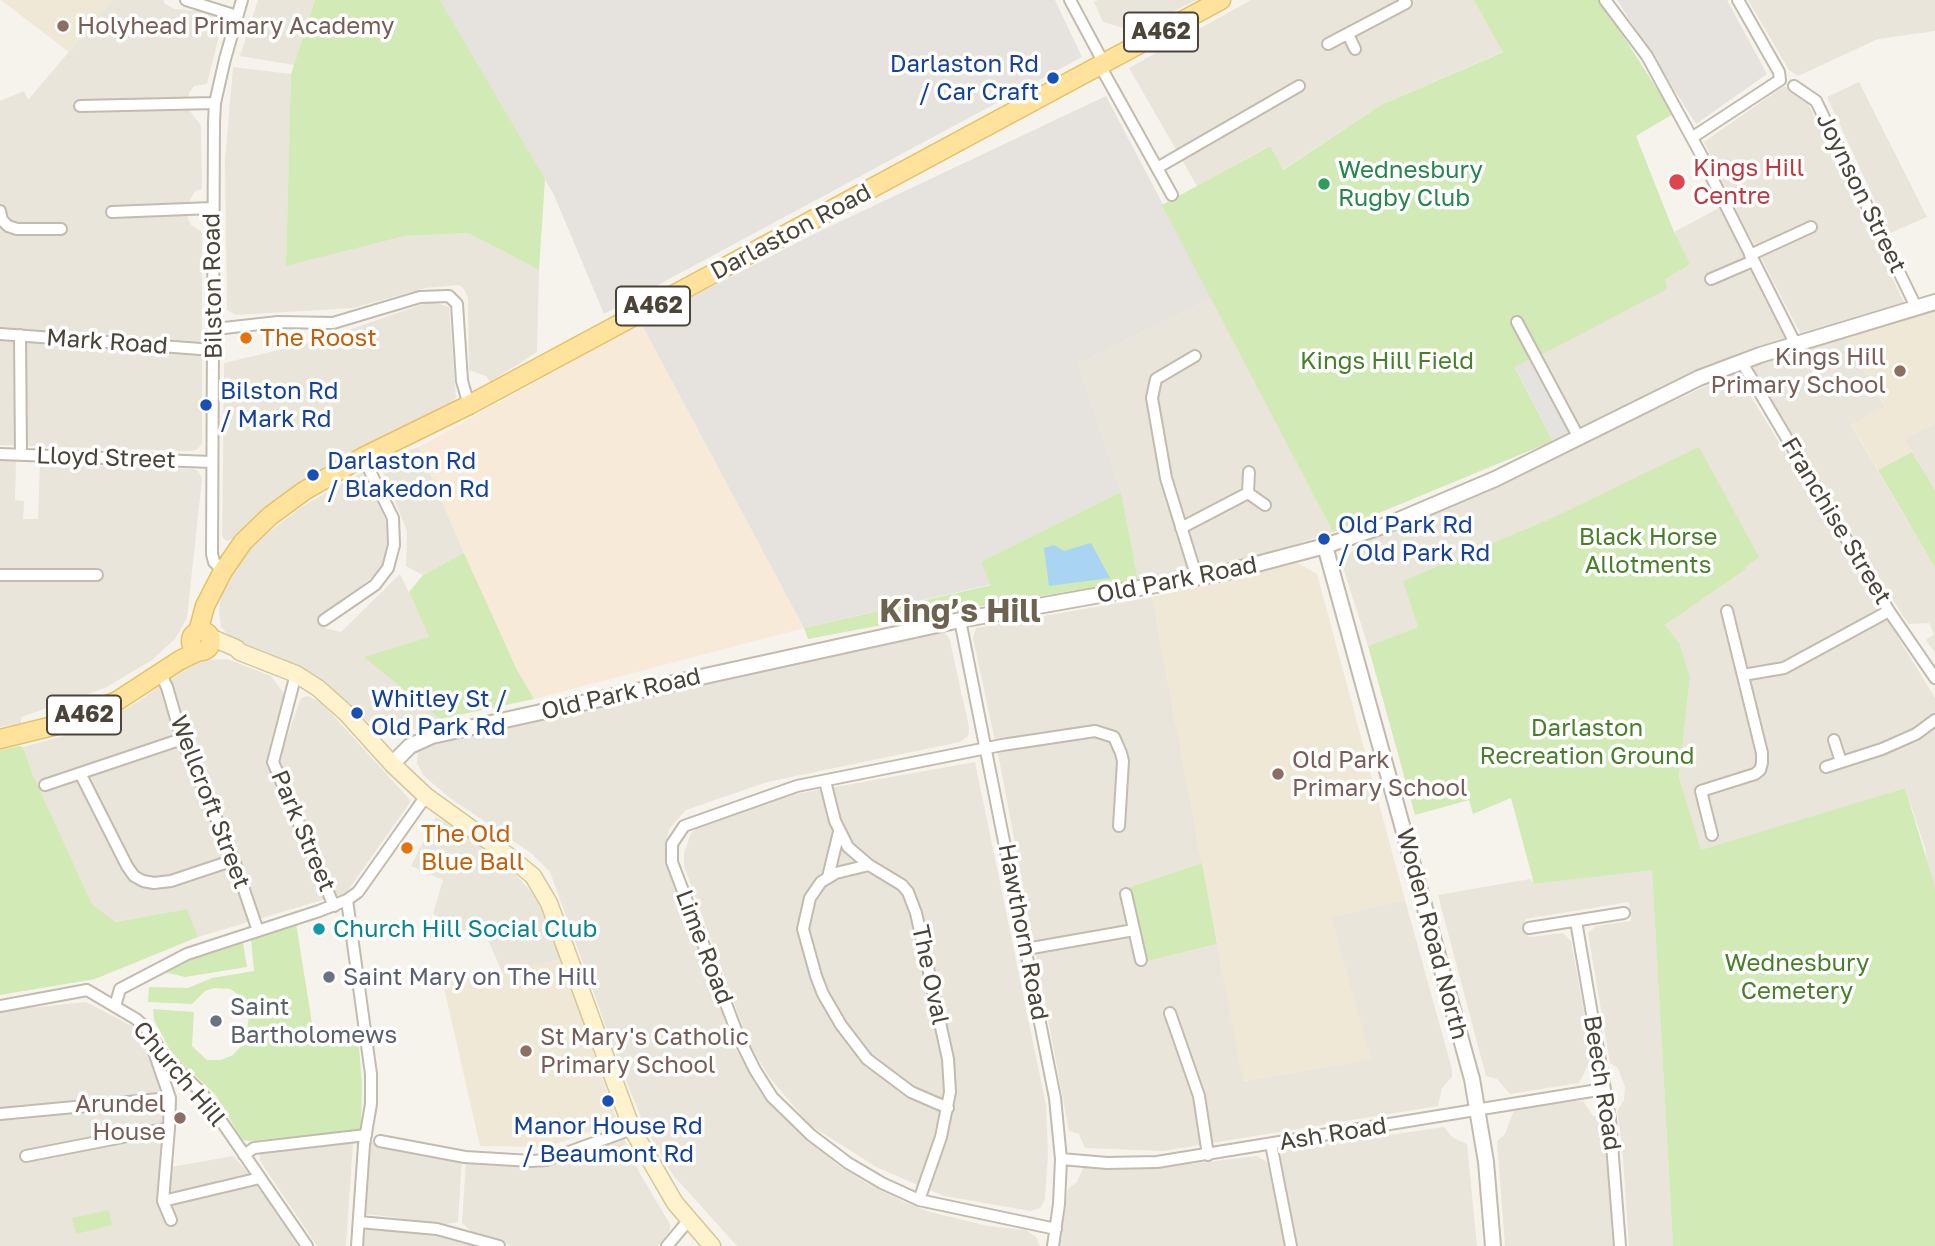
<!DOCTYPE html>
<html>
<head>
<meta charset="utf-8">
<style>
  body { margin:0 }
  canvas { display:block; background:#f6f3ec }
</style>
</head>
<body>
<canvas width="1935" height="1246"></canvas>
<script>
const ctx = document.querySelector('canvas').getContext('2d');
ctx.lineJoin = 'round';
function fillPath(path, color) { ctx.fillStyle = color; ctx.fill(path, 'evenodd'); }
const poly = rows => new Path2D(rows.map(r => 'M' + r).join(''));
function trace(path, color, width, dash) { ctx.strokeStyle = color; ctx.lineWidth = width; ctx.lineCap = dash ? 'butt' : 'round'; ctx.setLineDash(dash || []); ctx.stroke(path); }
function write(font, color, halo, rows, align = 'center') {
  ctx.font = font + ' "Golos Text",sans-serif'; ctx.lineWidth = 7; ctx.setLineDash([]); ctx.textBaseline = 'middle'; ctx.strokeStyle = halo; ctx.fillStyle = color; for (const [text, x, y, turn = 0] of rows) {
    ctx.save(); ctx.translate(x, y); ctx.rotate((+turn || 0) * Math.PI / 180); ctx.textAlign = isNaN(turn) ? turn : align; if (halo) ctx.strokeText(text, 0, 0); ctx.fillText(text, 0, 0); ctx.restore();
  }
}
fillPath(poly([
  [113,0,164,0,164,3,174,9,200,11,214,15,215,24,221,28,207,84,194,86,189,93,190,111,201,126,202,189,195,191,189,202,188,218,191,225,202,232,202,443,198,449,192,451,0,445,0,101,24,91,28,100],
  [258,0,315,0,294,65,240,56],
  [1098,0,1196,0,1134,31,1103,22,1094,2],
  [1251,0,1474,0,1504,51,1381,105,1282,170,1269,146,1197,186,1129,68],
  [1748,0,1935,0,1935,31,1878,39,1798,76,1789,70],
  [233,67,291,74,286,266,405,236,470,233,539,270,537,352,490,382,486,376,469,370,468,298,464,289,459,285,425,288,353,308,236,315,227,310,225,161],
  [1859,82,1927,217,1890,233,1827,97],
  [1784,86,1807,101,1904,302,1800,333,1732,202,1704,142],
  [1719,208,1787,337,1749,349,1673,381,1577,430,1539,356,1685,255,1674,232],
  [1212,298,1333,532,1253,558,1138,580,1121,492,1078,364],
  [426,303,437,303,449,307,456,398,449,404,301,482,255,517,235,538,226,541,222,536,224,363,317,341],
  [1844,336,1885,407,1851,425,1935,568,1935,653,1926,640,1934,634,1929,623,1909,624,1903,616,1753,371,1755,362],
  [1736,372,1935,698,1935,887,1929,873,1925,848,1905,788,1701,851,1679,777,1690,677,1680,644,1665,625,1746,569,1699,448,1554,517,1404,581,1418,627,1368,646,1342,564,1358,544,1469,496],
  [1935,423,1935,490,1904,438],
  [419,447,464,553,423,575,406,566,407,531,381,467,385,458],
  [0,460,16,461,15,500,24,501,23,519,38,519,40,463,193,469,198,471,202,478,187,618,175,639,152,660,105,688,21,717,21,724,0,727],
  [362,472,384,515,388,529,386,553,380,571,324,614,325,628,341,632,400,574,430,637,365,657,440,719,403,734,382,733,314,677,229,636,221,627,219,612,221,595,251,546,300,508],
  [1152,597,1202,863,1130,887,1148,961,1217,944,1244,1081,1370,1059,1331,917,1405,900,1452,1069,1452,1077,1442,1088,1438,1106,1163,1151,1085,1148,1079,1134,1069,1131,1000,764,973,638,976,628],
  [942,631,949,637,969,727,968,736,960,742,767,782,686,810,669,829,665,850,732,1043,762,1094,801,1134,839,1166,868,1184,902,1201,930,1212,988,1226,1026,1230,1036,1237,1040,1246,737,1246,673,1175,645,1127,620,1066,550,872,531,853,450,798,423,775,417,763,418,751,436,741],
  [227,659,271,676,285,695,270,744,283,748,301,698,308,696,321,702,411,801,346,893,198,937,187,909,114,922,92,904,33,775,23,747,82,731,138,702,194,661],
  [975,762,1046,1105,1048,1154,1045,1199,1040,1208,1031,1211,944,1196,878,1168,810,1125,769,1077,748,1041,684,866,684,853,691,833,706,821,779,797],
  [436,817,455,827,510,868,532,893,543,911,562,959,502,972,488,940,457,928,433,914,443,880,411,866],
  [1652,869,1673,1246,1629,1246,1622,1144,1617,1111,1624,1100,1625,1087,1618,1068,1610,1063,1588,933,1596,926,1631,921,1629,902,1525,919,1529,937,1563,933,1571,941,1592,1057,1579,1083,1510,1094,1497,1079,1486,1076,1438,895,1530,879,1535,884],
  [86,1002,134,1027,154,1058,164,1100,160,1169,233,1156,254,1179,298,1246,0,1246,0,1011],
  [1576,1101,1583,1101,1593,1116,1606,1120,1614,1246,1505,1246,1497,1141,1505,1134,1514,1110],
  [1444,1127,1453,1138,1467,1144,1477,1246,1295,1246,1280,1157,1281,1151],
  [621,1138,625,1140,639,1172,670,1224,670,1230,658,1246,511,1246,499,1240,472,1232,462,1223,466,1160,526,1164,537,1168],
  [349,1139,353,1143,346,1246,317,1246,260,1161,260,1155,262,1152],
  [370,1142,462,1158,458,1222,447,1224,366,1214],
  [1257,1156,1267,1162,1286,1246,1060,1246,1068,1189,1077,1182,1084,1166,1148,1169],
  [362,1226,446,1237,480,1246,362,1246]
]), '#eae5da');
fillPath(poly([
  [641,323,804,628,534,699,516,668,483,597,419,447]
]), '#f7ead8');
fillPath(poly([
  [440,0,1055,0,1082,57,604,314,554,195],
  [1617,0,1727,0,1767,74,1696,124],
  [1106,96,1212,298,1078,364,1121,492,982,562,992,584,804,628,641,323,816,233]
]), '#e6e2dd');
fillPath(poly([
  [1,0,113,0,70,53],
  [1935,307,1935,423,1904,438,1912,452,1878,470,1851,424,1885,406,1844,336,1904,320],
  [1298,563,1317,574,1405,900,1331,917,1371,1059,1243,1081,1152,597],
  [562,959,617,1120,616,1122,548,1147,480,1146,443,983]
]), '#efe8d6');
fillPath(poly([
  [315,0,440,0,545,179,539,270,469,233,405,236,286,266,291,74],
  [1474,0,1600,0,1673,114,1636,136,1674,232,1690,264,1665,279,1667,289,1539,356,1519,318,1512,322,1532,358,1515,368,1553,441,1333,532,1162,205,1270,146,1283,170,1381,105,1503,52],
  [1699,447,1759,557,1745,567,1746,569,1665,625,1680,644,1690,677,1679,777,1701,850,1905,788,1935,887,1935,1246,1673,1246,1652,870,1534,884,1511,798,1473,814,1469,800,1415,815,1368,646,1418,627,1403,581,1554,517],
  [1912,452,1935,490,1935,568,1878,470],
  [1121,492,1138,580,998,603,808,639,804,628,991,585,981,562],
  [464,553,516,668,534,699,440,719,364,657,429,637,409,592,423,575],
  [19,746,23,747,33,775,92,904,115,922,187,909,198,937,95,979,0,995,0,750],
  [1202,863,1217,944,1148,961,1130,887],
  [296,923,315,1042,358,1035,362,1084,361,1130,249,1141,243,1140,238,1133,215,1094,172,1054,154,1020,153,1009,194,1012,192,1046,207,1060,221,1060,233,1055,242,1045,247,1030,250,1008,244,998,230,989,214,988,205,991,192,1004,148,1002,149,987,188,988,212,978,254,971,251,940],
  [243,943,247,967,185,977,164,972,187,961],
  [109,1210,112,1225,76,1234,72,1218]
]), '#d2eab5');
fillPath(poly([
  [1532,358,1571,432,1553,441,1515,367]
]), '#e5e3e0');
fillPath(poly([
  [1091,543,1110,578,1049,586,1044,548,1054,545,1064,551]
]), '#a9d4f2');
const minor = poly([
  [186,0,237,16],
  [1070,0,1100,56,1103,71,1172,195],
  [1605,0,1647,56,1704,160],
  [1348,34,1355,49],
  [1328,44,1406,3,1404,0],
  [1794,86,1816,101,1917,309],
  [80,106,215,103],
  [1693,137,1780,80,1779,72,1738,0],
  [1157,168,1299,86],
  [1710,174,1796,345],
  [0,211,2,220,8,226,17,229,61,229],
  [112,212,212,208],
  [1750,255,1811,227],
  [1711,279,1753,261],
  [1517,322,1579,438],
  [215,329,278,322,333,323,420,297,449,296,457,304,462,381,469,405],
  [0,334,214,350],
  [20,335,21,455],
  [1195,356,1156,379,1152,398,1166,478,1197,578],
  [1741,361,1889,611,1935,678],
  [0,454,212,462],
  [1249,472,1248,493,1265,505],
  [1181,528,1248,493],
  [223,571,214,562,212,554,214,122,215,103,225,59,242,0],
  [0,575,97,575],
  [324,620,375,585,388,568,394,545,393,518,363,457],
  [960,620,1055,1098,1061,1159,1059,1204,1053,1246],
  [160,673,167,687,182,739,234,860,258,931],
  [296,674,273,762,334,906],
  [1743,675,1784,668,1889,611],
  [1834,740,1841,762],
  [1826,767,1882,749,1916,734,1935,720],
  [80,773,127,866,134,876,143,881,154,883,171,881,234,860],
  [825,781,835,821,848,847,869,865,902,885,908,892,916,913,948,1059,950,1092,941,1137,919,1200],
  [45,785,182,739],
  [1712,835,1701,791,1755,774,1760,770,1762,763,1762,753,1727,611],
  [869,865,836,873,821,882,810,898,803,929,816,976,823,994,841,1025,867,1059,911,1092,948,1108],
  [828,877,839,832],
  [1126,894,1141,960],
  [347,900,371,1074,371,1104,364,1145,357,1246],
  [1576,921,1610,1119,1620,1246],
  [1529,928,1624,913],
  [1026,949,1134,930],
  [0,1006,87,990,136,1019,145,1027,165,1057,202,1093,307,1246],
  [115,1006,120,989,187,954,319,911,347,900,358,892,426,796],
  [1170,1013,1199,1096,1208,1155],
  [152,1046,170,1098,169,1128,163,1201,171,1220],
  [0,1114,170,1098],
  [380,1141,465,1157,531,1161,547,1160,632,1129],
  [1271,1144,1291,1246],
  [244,1155,254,1148,366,1135],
  [26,1156,169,1128],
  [1061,1159,1107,1163,1157,1162,1604,1089],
  [163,1201,260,1178],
  [359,1222,437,1229,499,1246],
  [1056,1229,919,1200,882,1183,848,1163,811,1135,772,1097,755,1070,739,1038,672,862,672,844,684,826,797,786,1002,745,1095,731,1114,737,1121,753,1123,761,1119,826],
  [667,1246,688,1221]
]);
const tertiary = poly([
  [1325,546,1472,1079,1486,1162,1493,1246],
  [392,764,410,746,432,736,960,620,1223,573,1325,546,1389,524,1495,479,1699,378,1760,355,1935,302]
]);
const secondary = poly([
  [210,637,236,648,240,652,296,674,318,688,346,713,392,764,426,796,501,850,533,876,549,903,632,1129,675,1203,712,1246]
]);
const primary = poly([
  '191 641a10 10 0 1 1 20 0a10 10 0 1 1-20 0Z',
  [198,632,205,606,223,571,243,542,270,516,304,491,363,457,469,405,1221,0],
  [0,739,57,725,117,701,180,660,199,651]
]);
trace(minor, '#c2bbae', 14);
trace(tertiary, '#c2bbae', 18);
trace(secondary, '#d6c79b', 19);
trace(primary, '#e6c16a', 21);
trace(minor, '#fff', 10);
trace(tertiary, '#fff', 14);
trace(secondary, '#fff3cd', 16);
trace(primary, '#ffe39c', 18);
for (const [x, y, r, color] of [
  [63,26,7,"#8d6e63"],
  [1053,78,7,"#1a4fb4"],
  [1677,182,9,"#e0444e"],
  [1324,184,7,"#2e9e5b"],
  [246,338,7,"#e8710a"],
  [1900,371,7,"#8d6e63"],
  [206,405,7,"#1a4fb4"],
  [313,475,7,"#1a4fb4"],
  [1324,539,7,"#1a4fb4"],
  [357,713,7,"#1a4fb4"],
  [1278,774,7,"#8d6e63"],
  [407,848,7,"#e8710a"],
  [319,929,7,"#0f9aa8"],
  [329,977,7,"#6b7280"],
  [216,1021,7,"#6b7280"],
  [526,1051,7,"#8d6e63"],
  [608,1101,7,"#1a4fb4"],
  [180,1118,7,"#8d6e63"]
]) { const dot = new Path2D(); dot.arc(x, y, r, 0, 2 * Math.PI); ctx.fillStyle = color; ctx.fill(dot); trace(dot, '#fff', 2.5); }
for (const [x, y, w] of [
  [1161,32,74],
  [653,306,74],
  [84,715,74]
]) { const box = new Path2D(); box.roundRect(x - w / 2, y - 19.5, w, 39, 5); ctx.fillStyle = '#fff'; ctx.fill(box); trace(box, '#4b4439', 2); }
write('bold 23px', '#4b4439', null, [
  ["A462",1161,32],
  ["A462",653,306],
  ["A462",84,715]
]);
write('24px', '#785e54', '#fff', [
  ["Holyhead Primary Academy",77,26],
  ["Kings Hill",1886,357,"right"],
  ["Primary School",1886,385,"right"],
  ["Old Park",1292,760],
  ["Primary School",1292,788],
  ["St Mary's Catholic",540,1037],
  ["Primary School",540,1065],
  ["Arundel",166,1104,"right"],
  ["House",166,1132,"right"]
], 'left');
write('24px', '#164399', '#fff', [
  ["Darlaston Rd",1039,64,"right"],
  ["/ Car Craft",1039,92,"right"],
  ["Bilston Rd",220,391],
  ["/ Mark Rd",220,419],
  ["Darlaston Rd",327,461],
  ["/ Blakedon Rd",327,489],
  ["Old Park Rd",1338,525],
  ["/ Old Park Rd",1338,553],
  ["Whitley St /",371,699],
  ["Old Park Rd",371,727],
  ["Manor House Rd",608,1126,"center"],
  ["/ Beaumont Rd",608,1154,"center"]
], 'left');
write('24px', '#be3a42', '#fff', [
  ["Kings Hill",1693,168],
  ["Centre",1693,196]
], 'left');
write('24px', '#27864d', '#fff', [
  ["Wednesbury",1338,170],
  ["Rugby Club",1338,198]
], 'left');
write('24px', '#4b4439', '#fff', [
  ["Joynson Street",1861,193,64],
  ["Darlaston Road",791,232,-28],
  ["Bilston Road",213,286,-91],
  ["Mark Road",107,342,4],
  ["Lloyd Street",106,458,2],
  ["Franchise Street",1836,521,59],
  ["Old Park Road",1177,580,-11],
  ["Old Park Road",621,694,-13],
  ["Wellcroft Street",210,802,69],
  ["Park Street",303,831,67],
  ["Hawthorn Road",1023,932,79],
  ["Woden Road North",1432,934,75],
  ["Lime Road",704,947,69],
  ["The Oval",930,975,78],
  ["Church Hill",179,1074,50],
  ["Beech Road",1602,1083,81],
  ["Ash Road",1333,1134,-9]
]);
write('24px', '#c56008', '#fff', [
  ["The Roost",260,338],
  ["The Old",421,834],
  ["Blue Ball",421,862]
], 'left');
write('24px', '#4a7f2a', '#fff', [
  ["Kings Hill Field",1387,361],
  ["Black Horse",1648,537],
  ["Allotments",1648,565],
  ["Darlaston",1587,728],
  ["Recreation Ground",1587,756],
  ["Wednesbury",1797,963],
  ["Cemetery",1797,991]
]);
write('24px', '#0d838f', '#fff', [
  ["Church Hill Social Club",333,929]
], 'left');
write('24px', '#5b616d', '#fff', [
  ["Saint Mary on The Hill",343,977],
  ["Saint",230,1007],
  ["Bartholomews",230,1035]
], 'left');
write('bold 32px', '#6e6250', '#fff', [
  ["King’s Hill",960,612]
]);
</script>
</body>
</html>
